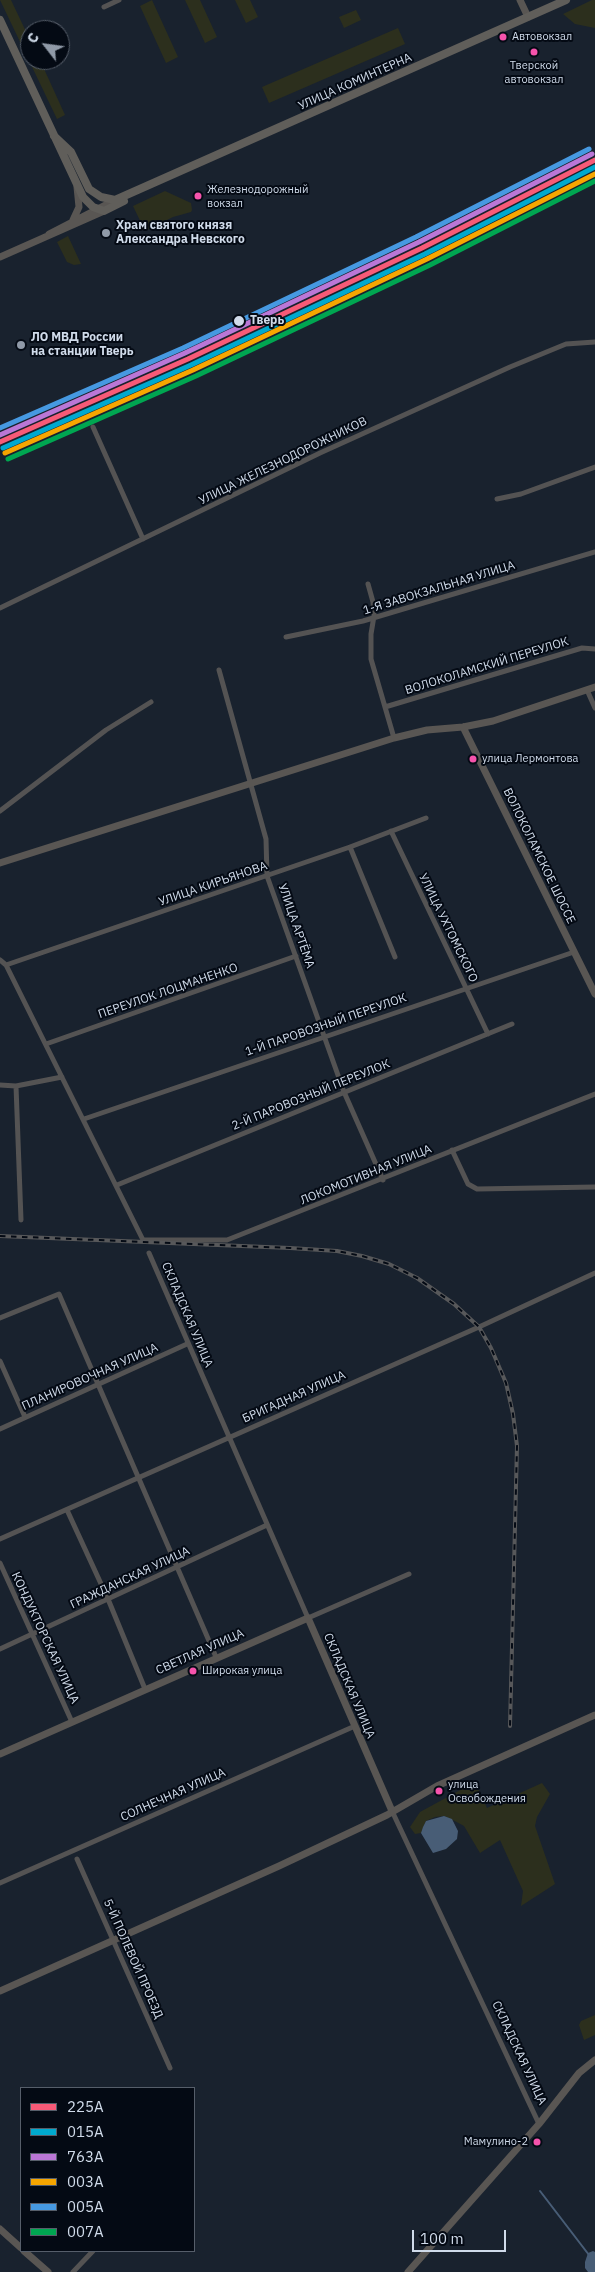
<!DOCTYPE html>
<html>
<head>
<meta charset="utf-8">
<style>
  body { margin:0 }
  #map { position:relative; width:595px; height:2272px; overflow:hidden; background:#19222e; font-family:"IBM Plex Sans",sans-serif }
  canvas { display:block }
  .legend { position:absolute; left:20px; top:2087px; width:175px; height:165px; box-sizing:border-box; background:#040a14; border:1px solid #565e6a; margin:0; padding:6px 9px; list-style:none; font-size:15px; color:#d0dbea }
  .legend li { display:flex; align-items:center; gap:10px; height:25px }
  .legend b { width:25px; border:1px solid #565e6a }
  .north { position:absolute; left:20px; top:20px; width:50px; height:50px; box-sizing:border-box; background:#040a14; border:1px solid #565e6a; border-radius:50%; rotate:300deg; font-size:14px; font-weight:700; line-height:20px; text-align:center; color:#d0dbea }
  .north::after { content:''; display:block; margin:auto; width:18px; height:22px; background:#909aa8; clip-path:polygon(50% 0,100% 100%,50% 72%,0 100%) }
  .scale { position:absolute; left:412px; top:2230px; width:94px; height:22px; box-sizing:border-box; border:2px solid #d0dbea; border-top:0; padding-left:6px; font-size:15px; line-height:18px; white-space:nowrap; color:#d0dbea; -webkit-text-stroke:4px #040a14; paint-order:stroke }
</style>
</head>
<body>
<div id="map">
<canvas width="595" height="2272"></canvas>
<ul class="legend">
<li><b style="height:6px;background:#f75a77"></b>225А</li>
<li><b style="height:6px;background:#00a9ce"></b>015А</li>
<li><b style="height:6px;background:#ba77d6"></b>763А</li>
<li><b style="height:6px;background:#f7a600"></b>003А</li>
<li><b style="height:6px;background:#4699e1"></b>005А</li>
<li><b style="height:6px;background:#00a651"></b>007А</li>
</ul>
<div class="north">С</div>
<div class="scale">100 m</div>
</div>
<script>
const ctx = document.querySelector('canvas').getContext('2d');
ctx.lineJoin = 'round';
function fillPath(path, color) { ctx.fillStyle = color; ctx.fill(path, 'evenodd'); }
const poly = rows => new Path2D(rows.map(r => 'M' + r).join(''));
function trace(path, color, width, dash) { ctx.strokeStyle = color; ctx.lineWidth = width; ctx.lineCap = dash ? 'butt' : 'round'; ctx.setLineDash(dash || []); ctx.stroke(path); }
function write(font, color, halo, rows, align = 'center') {
  ctx.font = font + ' "IBM Plex Sans",sans-serif'; ctx.lineWidth = 4; ctx.setLineDash([]); ctx.textBaseline = 'middle'; ctx.strokeStyle = halo; ctx.fillStyle = color; for (const [text, x, y, turn = 0] of rows) {
    ctx.save(); ctx.translate(x, y); ctx.rotate((+turn || 0) * Math.PI / 180); ctx.textAlign = isNaN(turn) ? turn : align; if (halo) ctx.strokeText(text, 0, 0); ctx.fillText(text, 0, 0); ctx.restore();
  }
}
fillPath(poly([
  [0,0,11,0,30,40,30,60,40,60,65,115,57,119],
  [152,0,178,57,166,63,140,6],
  [185,0,200,0,217,37,205,43],
  [235,0,250,0,258,17,246,23],
  [592,0,595,0,595,28,575,24,563,14],
  [356,10,361,20,344,28,339,17],
  [398,28,405,44,269,103,262,87],
  [165,191,191,203,192,210,191,212,173,217,145,231,133,206],
  [68,236,81,264,74,265,67,262,57,242],
  [475,1782,487,1808,542,1783,550,1794,537,1817,535,1826,555,1884,521,1906,523,1891,500,1840,480,1853,464,1826,451,1819,444,1816,435,1817,426,1821,421,1833,415,1834,410,1827,420,1812],
  [595,2015,595,2035,584,2040,579,2025,581,2021]
]), '#2c2f1d');
fillPath(poly([
  [444,1816,452,1819,458,1831,457,1839,446,1849,433,1853,421,1833,423,1827,426,1821],
  [593,2251,595,2252,595,2272,588,2272,585,2268,585,2262,588,2253]
]), '#485d76');
trace(poly([
  [540,2191,589,2255]
]), '#485d76', 2);
trace(poly([
  [104,7,119,0],
  [93,427,143,539],
  [497,499,521,494,595,467],
  [368,584,373,602,374,616,371,634,371,659,394,738],
  [0,608,320,453,510,367,566,344,595,342],
  [286,637,363,621,595,552],
  [219,670,266,839,267,876,344,1092,383,1180],
  [587,690,595,708],
  [385,707,582,648,595,649],
  [0,811,106,730,151,702],
  [391,831,488,1034],
  [350,847,395,957],
  [0,960,6,965,143,1240,227,1240,595,1094],
  [6,965,350,847,426,818],
  [46,1044,296,956],
  [0,1085,16,1086,62,1077],
  [16,1086,21,1220],
  [84,1119,574,952],
  [452,1150,468,1184,477,1189,595,1187],
  [117,1185,512,1024],
  [149,1253,308,1618,409,1574],
  [0,1318,59,1294,216,1657],
  [0,1361,25,1417],
  [0,1429,187,1344],
  [67,1510,108,1599,145,1689],
  [0,1539,479,1327,595,1273],
  [0,1563,72,1722],
  [0,1649,267,1525],
  [392,1811,539,2124],
  [77,1859,170,2068],
  [0,1883,355,1726],
  [73,2272,93,2251]
]), '#545353', 5);
trace(poly([
  [520,0,528,17],
  [73,220,79,207,77,187],
  [49,234,115,200],
  [0,257,104,211],
  [463,727,595,994],
  [0,863,394,738,427,730,463,727,493,721,595,687],
  [0,1754,308,1618,392,1811],
  [0,1991,279,1866,387,1815,437,1786,595,1715],
  [0,2229,21,2248],
  [24,2251,48,2272],
  [408,2272,539,2124,579,2073,595,2060]
]), '#595653', 7);
trace(poly([
  [0,20,83,197,93,207,104,211,124,201],
  [54,136,71,152,89,189,101,197,115,200,566,0]
]), '#605e5a', 8);
const rail = poly([
  [0,1236,290,1248,337,1251,362,1256,389,1264,417,1278,454,1304,479,1327,491,1348,506,1383,513,1414,517,1446,510,1726]
]);
trace(rail, '#57585a', 4);
trace(rail, '#040a14', 2, [5.5]);
trace(poly([
  [0,442,188,359,422,248,595,160]
]), '#f75a77', 5);
trace(poly([
  [3,448,191,365,425,254,595,167]
]), '#00a9ce', 5);
trace(poly([
  [0,435,185,353,419,242,592,154]
]), '#ba77d6', 5);
trace(poly([
  [5,453,193,370,427,259,595,174]
]), '#f7a600', 5);
trace(poly([
  [0,428,183,348,416,237,589,149]
]), '#4699e1', 5);
trace(poly([
  [8,459,196,376,430,265,595,181]
]), '#00a651', 5);
for (const [x, y, r, color] of [
  [503,37,4.5,"#f653ac"],
  [534,52,4.5,"#f653ac"],
  [198,196,4.5,"#f653ac"],
  [106,233,5,"#909aa8"],
  [239,321,6,"#d0dbea"],
  [21,345,5,"#909aa8"],
  [473,759,4.5,"#f653ac"],
  [193,1671,4.5,"#f653ac"],
  [439,1791,4.5,"#f653ac"],
  [537,2142,4.5,"#f653ac"]
]) { const dot = new Path2D(); dot.arc(x, y, r, 0, 2 * Math.PI); ctx.fillStyle = color; ctx.fill(dot); trace(dot, '#040a14', 2); }
write('11px', '#d0dbea', '#040a14', [
  ["Автовокзал",512,37],
  ["Тверской",534,66,"center"],
  ["автовокзал",534,80,"center"],
  ["Железнодорожный",207,190],
  ["вокзал",207,204],
  ["улица Лермонтова",482,759],
  ["Широкая улица",202,1671],
  ["улица",448,1785],
  ["Освобождения",448,1799],
  ["Мамулино-2",528,2142,"right"]
], 'left');
write('12px', '#d0dbea', '#040a14', [
  ["УЛИЦА КОМИНТЕРНА",355,82,-24],
  ["УЛИЦА ЖЕЛЕЗНОДОРОЖНИКОВ",283,461,-26],
  ["1-Я ЗАВОКЗАЛЬНАЯ УЛИЦА",439,588,-17],
  ["ВОЛОКОЛАМСКИЙ ПЕРЕУЛОК",487,666,-17],
  ["ВОЛОКОЛАМСКОЕ ШОССЕ",539,856,64],
  ["УЛИЦА КИРЬЯНОВА",213,884,-19],
  ["УЛИЦА АРТЁМА",296,926,71],
  ["УЛИЦА УХТОМСКОГО",448,928,64],
  ["ПЕРЕУЛОК ЛОЦМАНЕНКО",168,991,-19],
  ["1-Й ПАРОВОЗНЫЙ ПЕРЕУЛОК",326,1025,-19],
  ["2-Й ПАРОВОЗНЫЙ ПЕРЕУЛОК",311,1095,-22],
  ["ЛОКОМОТИВНАЯ УЛИЦА",366,1175,-22],
  ["СКЛАДСКАЯ УЛИЦА",187,1315,67],
  ["ПЛАНИРОВОЧНАЯ УЛИЦА",90,1377,-24],
  ["БРИГАДНАЯ УЛИЦА",294,1397,-24],
  ["ГРАЖДАНСКАЯ УЛИЦА",130,1578,-25],
  ["КОНДУКТОРСКАЯ УЛИЦА",45,1638,65],
  ["СВЕТЛАЯ УЛИЦА",200,1652,-24],
  ["СКЛАДСКАЯ УЛИЦА",349,1686,67],
  ["СОЛНЕЧНАЯ УЛИЦА",173,1795,-24],
  ["5-Й ПОЛЕВОЙ ПРОЕЗД",133,1959,66],
  ["СКЛАДСКАЯ УЛИЦА",519,2053,65]
]);
write('bold 12px', '#d0dbea', '#040a14', [
  ["Храм святого князя",116,226],
  ["Александра Невского",116,240],
  ["ЛО МВД России",31,338],
  ["на станции Тверь",31,352]
], 'left');
write('bold 12px', '#d0dbea', '#040a14', [
  ["Тверь",250,321]
], 'left');
</script>
</body>
</html>
